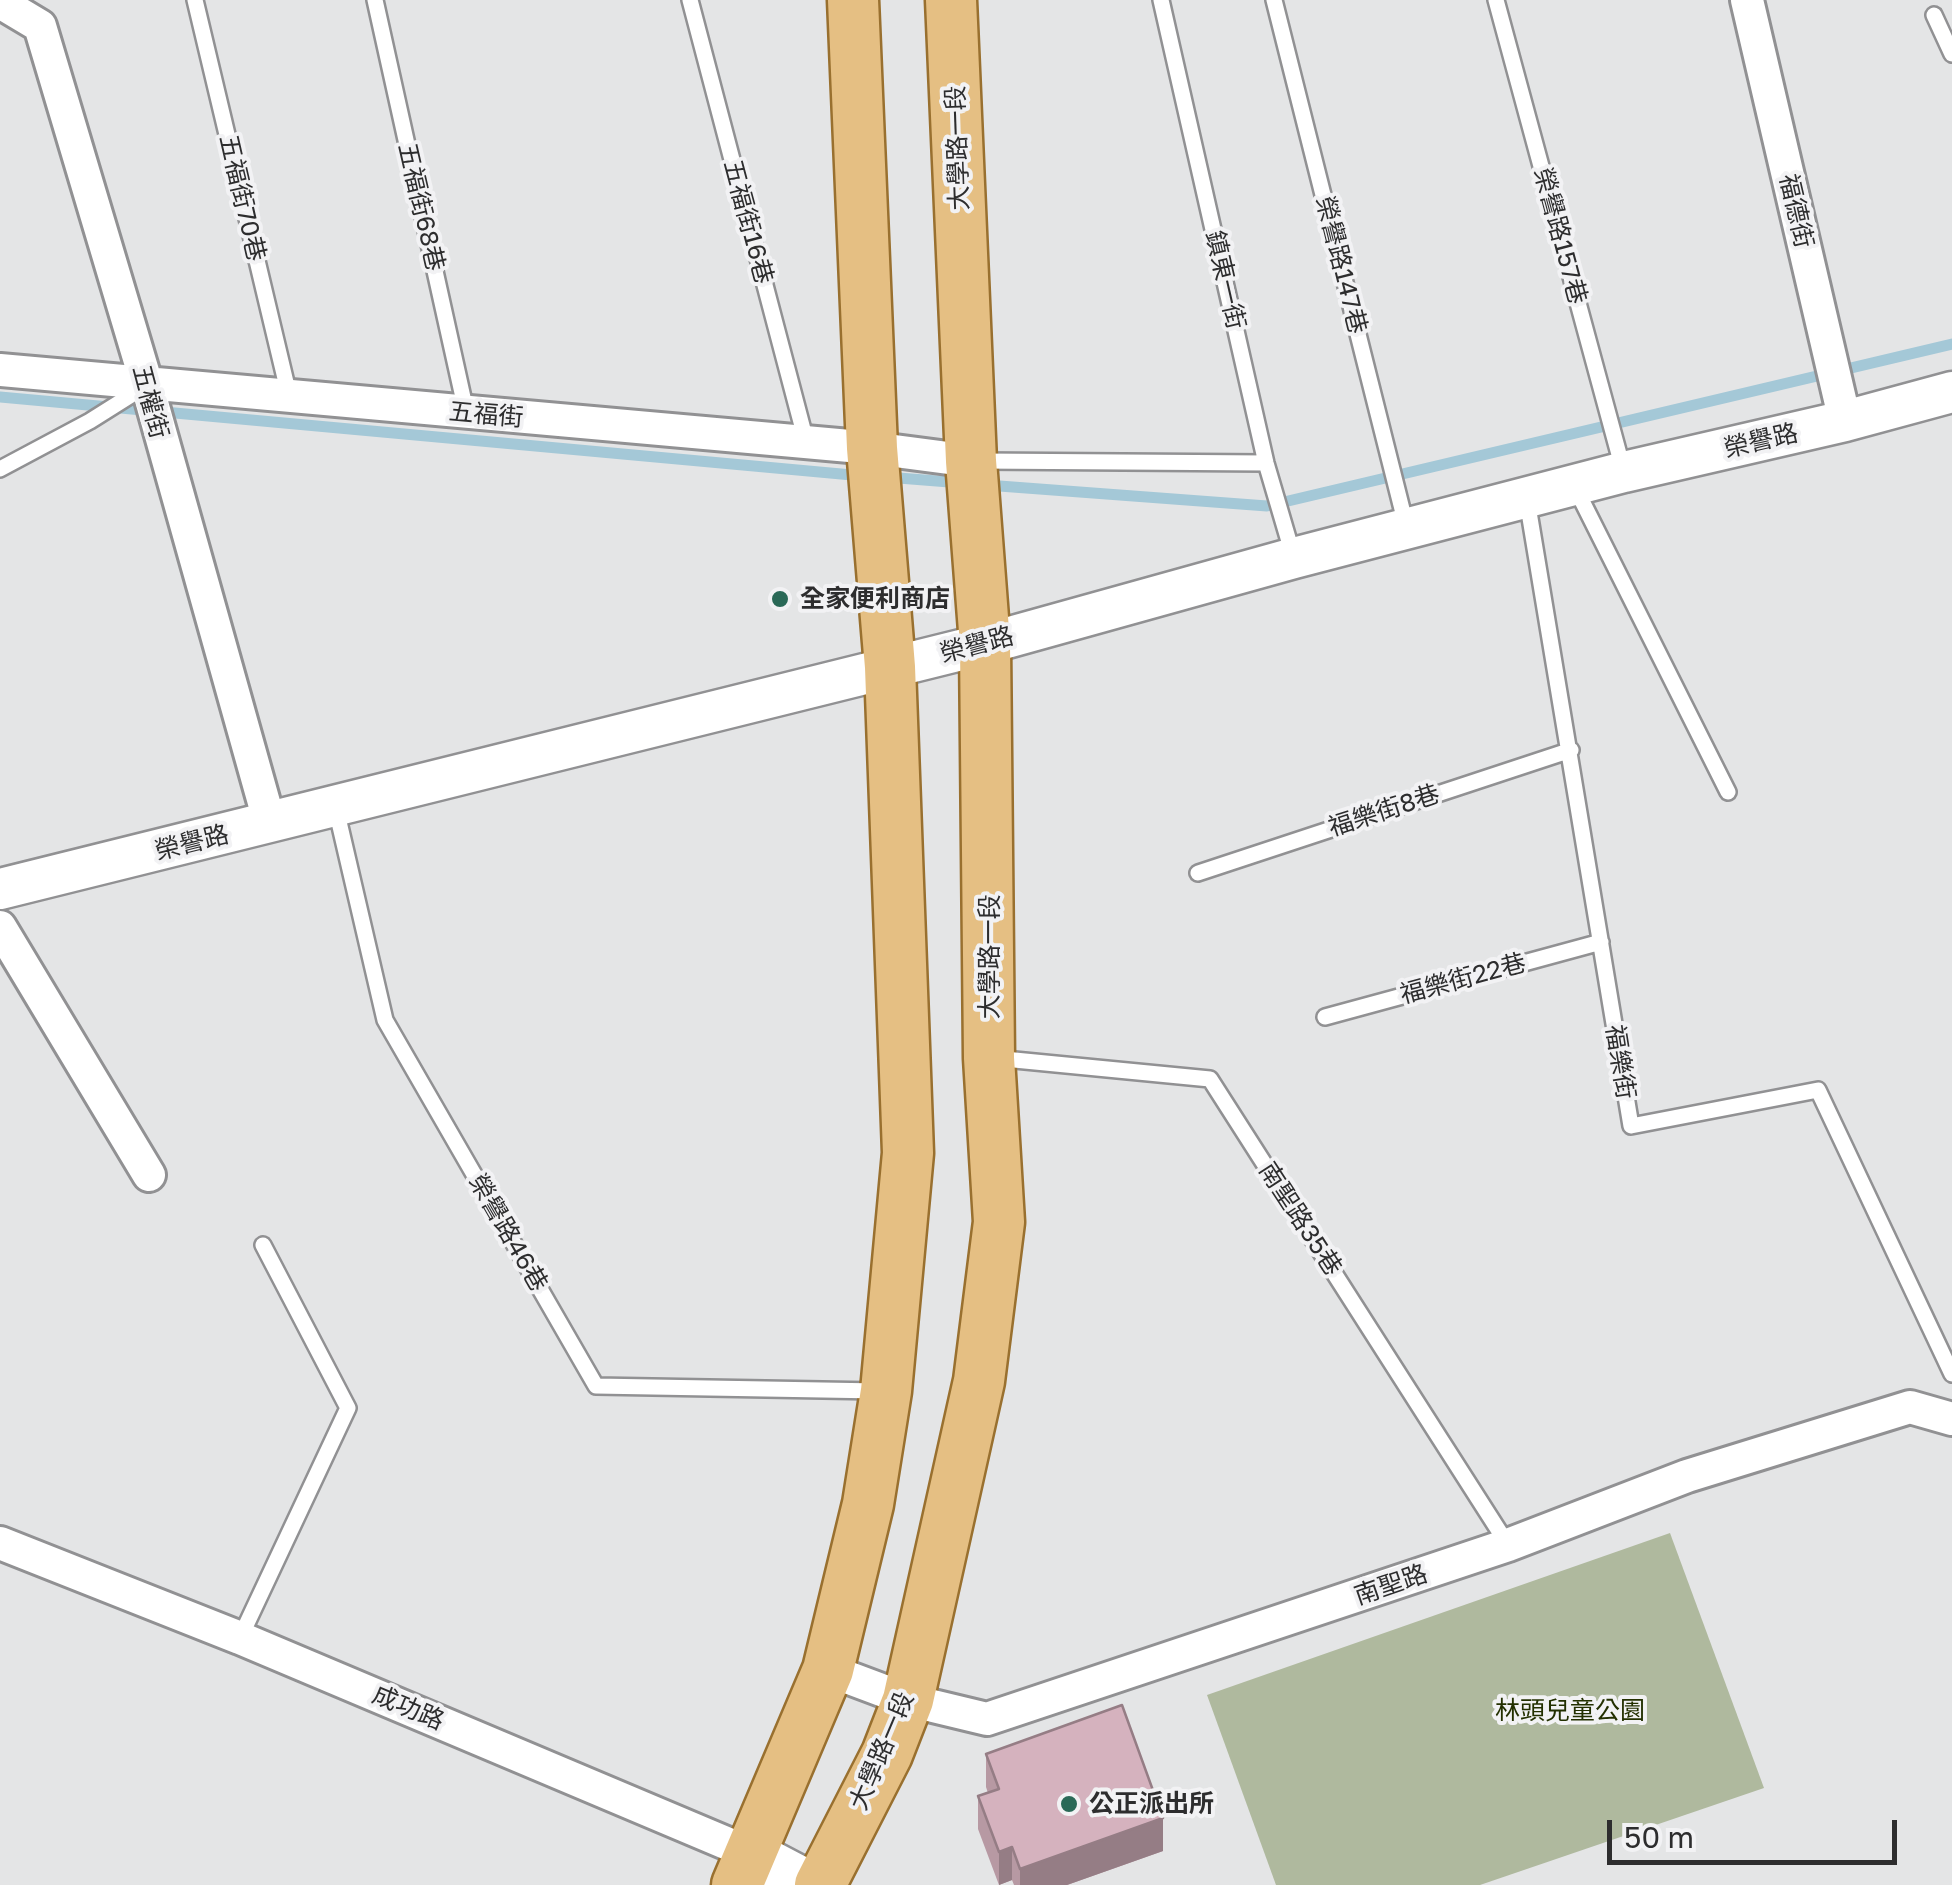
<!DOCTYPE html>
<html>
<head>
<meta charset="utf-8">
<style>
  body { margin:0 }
  #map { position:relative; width:1952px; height:1885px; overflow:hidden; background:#e4e5e6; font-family:"Golos Text",sans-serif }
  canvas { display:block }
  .scale { position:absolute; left:1607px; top:1820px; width:290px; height:45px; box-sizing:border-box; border:5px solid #2d2d2e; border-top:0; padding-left:12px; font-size:30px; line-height:35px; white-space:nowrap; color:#2d2d2e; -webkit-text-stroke:8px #f2f2f4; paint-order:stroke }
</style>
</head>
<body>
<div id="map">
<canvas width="1952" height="1885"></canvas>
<div class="scale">50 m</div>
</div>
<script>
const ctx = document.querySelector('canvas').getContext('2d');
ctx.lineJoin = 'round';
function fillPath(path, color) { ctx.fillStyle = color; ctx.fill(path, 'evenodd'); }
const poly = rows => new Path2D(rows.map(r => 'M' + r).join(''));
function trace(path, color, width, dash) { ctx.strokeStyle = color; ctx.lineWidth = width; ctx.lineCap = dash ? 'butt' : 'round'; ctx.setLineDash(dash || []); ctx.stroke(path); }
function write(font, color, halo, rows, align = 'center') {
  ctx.font = font + ' "Golos Text","Noto Sans TC",sans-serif'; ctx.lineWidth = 8; ctx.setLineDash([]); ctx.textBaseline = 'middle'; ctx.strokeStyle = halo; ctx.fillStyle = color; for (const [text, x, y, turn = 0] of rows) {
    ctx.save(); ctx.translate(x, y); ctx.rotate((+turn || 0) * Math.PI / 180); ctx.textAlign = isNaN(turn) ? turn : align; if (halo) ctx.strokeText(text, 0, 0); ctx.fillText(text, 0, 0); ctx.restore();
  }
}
fillPath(poly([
  [1670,1533,1764,1788,1480,1885,1276,1885,1207,1695]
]), '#afb99e');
trace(poly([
  [0,397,863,476],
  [886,477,962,483],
  [986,485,1267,506,1952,344]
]), '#a4c8d7', 11);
const service = poly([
  [195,0,289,395],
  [375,0,466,411],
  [690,0,806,441],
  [1161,0,1266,463,1293,555],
  [1274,0,1406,525],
  [1496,0,1623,469],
  [1934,15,1952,54],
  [980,461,1266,463],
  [0,469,90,421,144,387],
  [1575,487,1728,792],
  [1527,500,1631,1126,1818,1090,1952,1374],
  [336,809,385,1020,596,1386,879,1391],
  [1198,873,1571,750],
  [1325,1017,1601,942],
  [994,1058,1210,1079,1508,1545],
  [240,1638,348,1408,263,1245]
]);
const minor = poly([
  [1747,0,1845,421],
  [0,2,40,26,147,385,270,824],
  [0,370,872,448,971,461],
  [0,927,149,1175],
  [0,1543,240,1638,752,1854],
  [828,1670,908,1700,987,1719,1508,1545,1687,1476,1910,1407,1952,1419]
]);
const tertiary = poly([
  [0,889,985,644,1294,558,1624,472,1845,421,1952,392]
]);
const secondary = poly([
  [752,1854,811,1885]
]);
const primary = poly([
  [737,1885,828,1670,868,1504,886,1391,908,1153,890,667,872,448,853,0],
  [820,1885,887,1754,908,1700,979,1381,999,1222,989,1058,985,644,971,461,951,0]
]);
trace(service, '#919193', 20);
trace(minor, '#919193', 38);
trace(tertiary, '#919193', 45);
trace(secondary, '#919193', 50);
trace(primary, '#99702f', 55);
trace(service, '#fff', 15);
trace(minor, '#fff', 32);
trace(tertiary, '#fff', 40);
trace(secondary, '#fff', 45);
trace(primary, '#e5bf83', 50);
fillPath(poly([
  [986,1754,1163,1851,1067,1885,1014,1885,1012,1880,999,1885,978,1829,978,1796,988,1793,986,1787]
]), '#b799a3');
fillPath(poly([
  [1163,1818,1163,1851,1067,1885,1020,1885,1020,1869],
  [1012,1847,1012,1880,999,1885,999,1852]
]), '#957d85');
const building = poly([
  [1122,1705,1163,1818,1020,1869,1012,1847,999,1852,978,1796,999,1789,986,1754,1122,1705]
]);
fillPath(building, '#d5b2be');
trace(building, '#957d85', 2.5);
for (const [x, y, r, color] of [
  [780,599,10,"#2a6957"],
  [1069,1804,10,"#2a6957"]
]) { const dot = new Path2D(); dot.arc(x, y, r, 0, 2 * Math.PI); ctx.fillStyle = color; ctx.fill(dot); trace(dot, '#f2f2f4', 4); }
write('25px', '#2d2d2e', '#f2f2f4', [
  ["大學路一段",958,148,-92],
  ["五福街70巷",242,198,77],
  ["五福街68巷",421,207,77],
  ["福德街",1796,211,77],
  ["五福街16巷",748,222,75],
  ["榮譽路157巷",1560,236,75],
  ["榮譽路147巷",1341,265,76],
  ["鎮東一街",1225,280,77],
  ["五權街",150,402,75],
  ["五福街",486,415,5],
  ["榮譽路",1761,441,-13],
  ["榮譽路",977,645,-15],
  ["福樂街8巷",1384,811,-18],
  ["榮譽路",192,843,-14],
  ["大學路一段",990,957,-90],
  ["福樂街22巷",1463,979,-15],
  ["福樂街",1620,1062,81],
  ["南聖路35巷",1300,1219,57],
  ["榮譽路46巷",508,1233,60],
  ["南聖路",1391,1585,-19],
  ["成功路",408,1708,23],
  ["大學路一段",882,1751,-67]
]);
write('bold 25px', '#2d2d2e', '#f2f2f4', [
  ["全家便利商店",800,599],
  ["公正派出所",1089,1804]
], 'left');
write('25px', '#233000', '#f2f2f4', [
  ["林頭兒童公園",1570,1711]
]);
</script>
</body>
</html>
